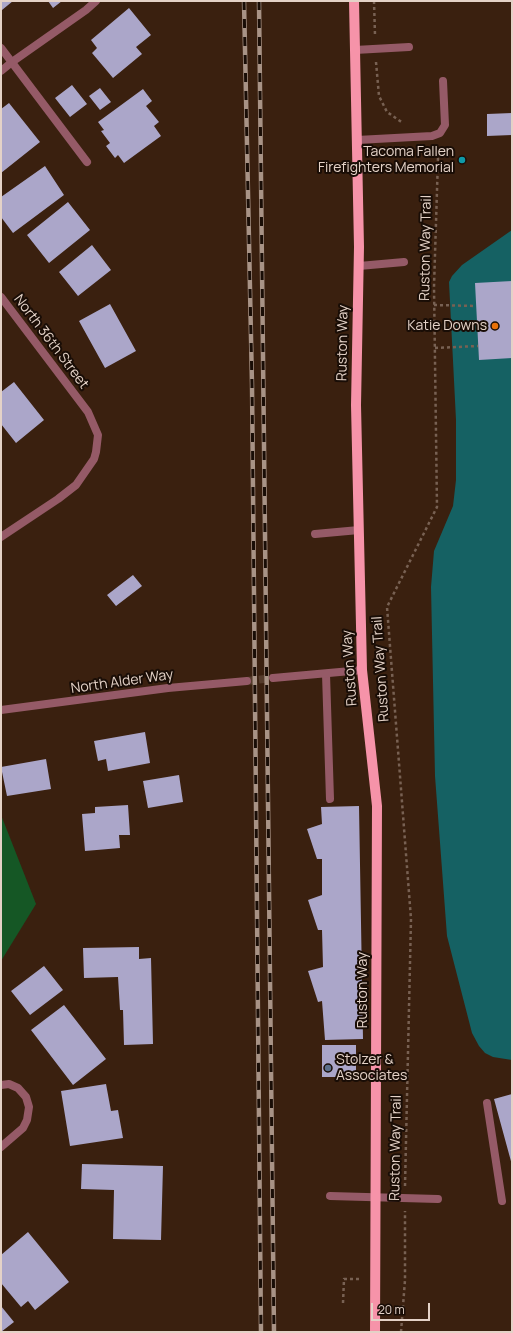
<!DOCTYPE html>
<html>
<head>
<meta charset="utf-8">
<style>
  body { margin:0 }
  #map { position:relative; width:513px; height:1333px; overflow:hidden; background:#3a200f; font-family:Manrope,sans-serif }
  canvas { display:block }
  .frame { position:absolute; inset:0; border:2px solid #e4d2c7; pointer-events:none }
  .scale { position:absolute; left:371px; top:1303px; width:59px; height:18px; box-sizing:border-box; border:2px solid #e4d2c7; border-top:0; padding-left:5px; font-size:12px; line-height:14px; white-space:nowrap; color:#e4d2c7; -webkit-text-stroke:3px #190d06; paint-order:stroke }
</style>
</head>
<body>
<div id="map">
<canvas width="513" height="1333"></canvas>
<div class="frame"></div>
<div class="scale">20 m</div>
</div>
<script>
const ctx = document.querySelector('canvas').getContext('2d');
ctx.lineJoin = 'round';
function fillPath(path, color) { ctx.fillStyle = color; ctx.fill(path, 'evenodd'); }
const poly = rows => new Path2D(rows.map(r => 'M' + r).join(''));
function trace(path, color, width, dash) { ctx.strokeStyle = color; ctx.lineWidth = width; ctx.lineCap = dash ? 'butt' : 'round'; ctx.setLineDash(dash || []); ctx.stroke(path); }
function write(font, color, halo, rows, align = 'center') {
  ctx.font = font + ' Manrope,sans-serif'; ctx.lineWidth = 4; ctx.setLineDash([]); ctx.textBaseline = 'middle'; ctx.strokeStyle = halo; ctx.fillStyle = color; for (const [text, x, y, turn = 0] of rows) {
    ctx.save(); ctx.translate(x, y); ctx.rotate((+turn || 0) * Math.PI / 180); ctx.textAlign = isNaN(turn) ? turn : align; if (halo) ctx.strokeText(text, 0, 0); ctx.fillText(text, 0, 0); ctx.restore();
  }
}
fillPath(poly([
  [1,815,36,904,1,961]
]), '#155725');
fillPath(poly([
  [512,230,512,1060,493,1057,485,1053,479,1046,472,1033,447,936,435,776,431,587,434,551,453,506,456,480,456,420,449,282,452,276,462,265]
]), '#156163');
fillPath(poly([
  [1,1,13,1,2,10],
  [48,1,62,1,53,8],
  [129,8,151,35,136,47,142,54,113,78,92,53,97,48,91,40],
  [72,85,87,104,70,117,55,98],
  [100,88,111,102,100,110,89,96],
  [143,89,152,101,146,106,159,122,154,126,161,136,124,163,118,155,115,158,106,146,110,143,101,131,104,130,98,122],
  [9,103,40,142,1,173,1,109],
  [512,113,512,135,487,136,487,114],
  [45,166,64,195,13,233,1,217,1,197],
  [68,202,90,230,49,263,27,235],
  [92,245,111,270,78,296,59,272],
  [512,281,512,358,479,360,475,283],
  [110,304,136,351,105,368,79,321],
  [14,382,44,420,16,443,1,424,1,392],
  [133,575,142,586,116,606,107,595],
  [145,732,150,763,108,771,106,759,98,761,94,741],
  [46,759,51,789,7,796,1,767],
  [179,775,183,802,148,808,143,781],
  [128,805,130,835,119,835,120,848,85,851,82,814,95,813,95,807],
  [359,806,363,1039,325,1040,322,1001,318,1002,308,971,323,967,322,930,318,930,308,900,322,895,322,859,317,859,307,829,322,824,321,807],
  [139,947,139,959,151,958,153,1044,124,1045,123,1010,120,1010,118,977,84,978,83,948],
  [44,966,63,990,30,1015,11,991],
  [64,1005,106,1059,73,1085,31,1030],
  [322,1045,356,1045,356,1077,322,1077],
  [106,1084,111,1111,118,1110,123,1138,70,1146,61,1091],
  [512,1094,512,1165,494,1099],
  [82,1164,163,1166,161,1240,113,1239,114,1190,81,1189],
  [28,1232,69,1282,35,1310,28,1301,21,1307,1,1283,1,1255],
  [1,1306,14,1322,1,1332]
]), '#aba6c9');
trace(poly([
  [247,681,273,678]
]), '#543b2b', 8, [8, 4]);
trace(poly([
  [374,1,375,35],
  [376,62,379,96,387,112,403,123],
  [434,305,476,306],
  [435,348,478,346],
  [405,1186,411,919,387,607,437,507,434,287,438,158,436,148],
  [343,1303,344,1279,361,1279],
  [401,1332,405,1280,405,1211]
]), '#786153', 2.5, [3, 3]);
trace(poly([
  [1,48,87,162],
  [355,50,409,47],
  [357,140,432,136,440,133,445,125,443,81],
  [359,266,404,262],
  [315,534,359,530],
  [326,674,330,799],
  [487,1103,502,1201],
  [330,1196,438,1199]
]), '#955a67', 8);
trace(poly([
  [1,71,12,62,86,10,96,1],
  [1,1085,9,1084,18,1088,26,1097,29,1107,27,1120,23,1128,1,1147]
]), '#955a67', 8);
trace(poly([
  [1,297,88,412,98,435,96,452,94,459,76,485,58,499,1,537],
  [273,678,362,670],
  [1,710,168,688,247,681]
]), '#955a67', 8);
trace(poly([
  [354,1,359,247,356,405,362,670,377,806,375,1332]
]), '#f693a9', 10);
const rail = poly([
  [244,1,252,385,261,1332],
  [259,1,274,1332]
]);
trace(rail, '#a89386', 4.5);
trace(rail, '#190d06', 3, [9]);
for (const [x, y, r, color] of [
  [462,160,4,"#0f9aa8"],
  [495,326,4,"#e8710a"],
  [328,1068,4,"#5c6f8a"]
]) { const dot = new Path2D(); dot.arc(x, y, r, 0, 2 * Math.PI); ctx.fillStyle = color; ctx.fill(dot); trace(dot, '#190d06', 1.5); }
write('14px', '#e4d2c7', '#190d06', [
  ["Tacoma Fallen",454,152],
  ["Firefighters Memorial",454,168],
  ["Katie Downs",487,326],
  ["Stolzer &",336,1060,"left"],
  ["Associates",336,1076,"left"]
], 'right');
write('14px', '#e4d2c7', '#190d06', [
  ["Ruston Way Trail",426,248,-89],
  ["North 36th Street",51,342,53],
  ["Ruston Way",343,343,-89],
  ["Ruston Way",350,668,-94],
  ["Ruston Way Trail",381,669,-94],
  ["North Alder Way",122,682,-8],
  ["Ruston Way",363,990,-90],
  ["Ruston Way Trail",396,1148,-89]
]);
</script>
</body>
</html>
